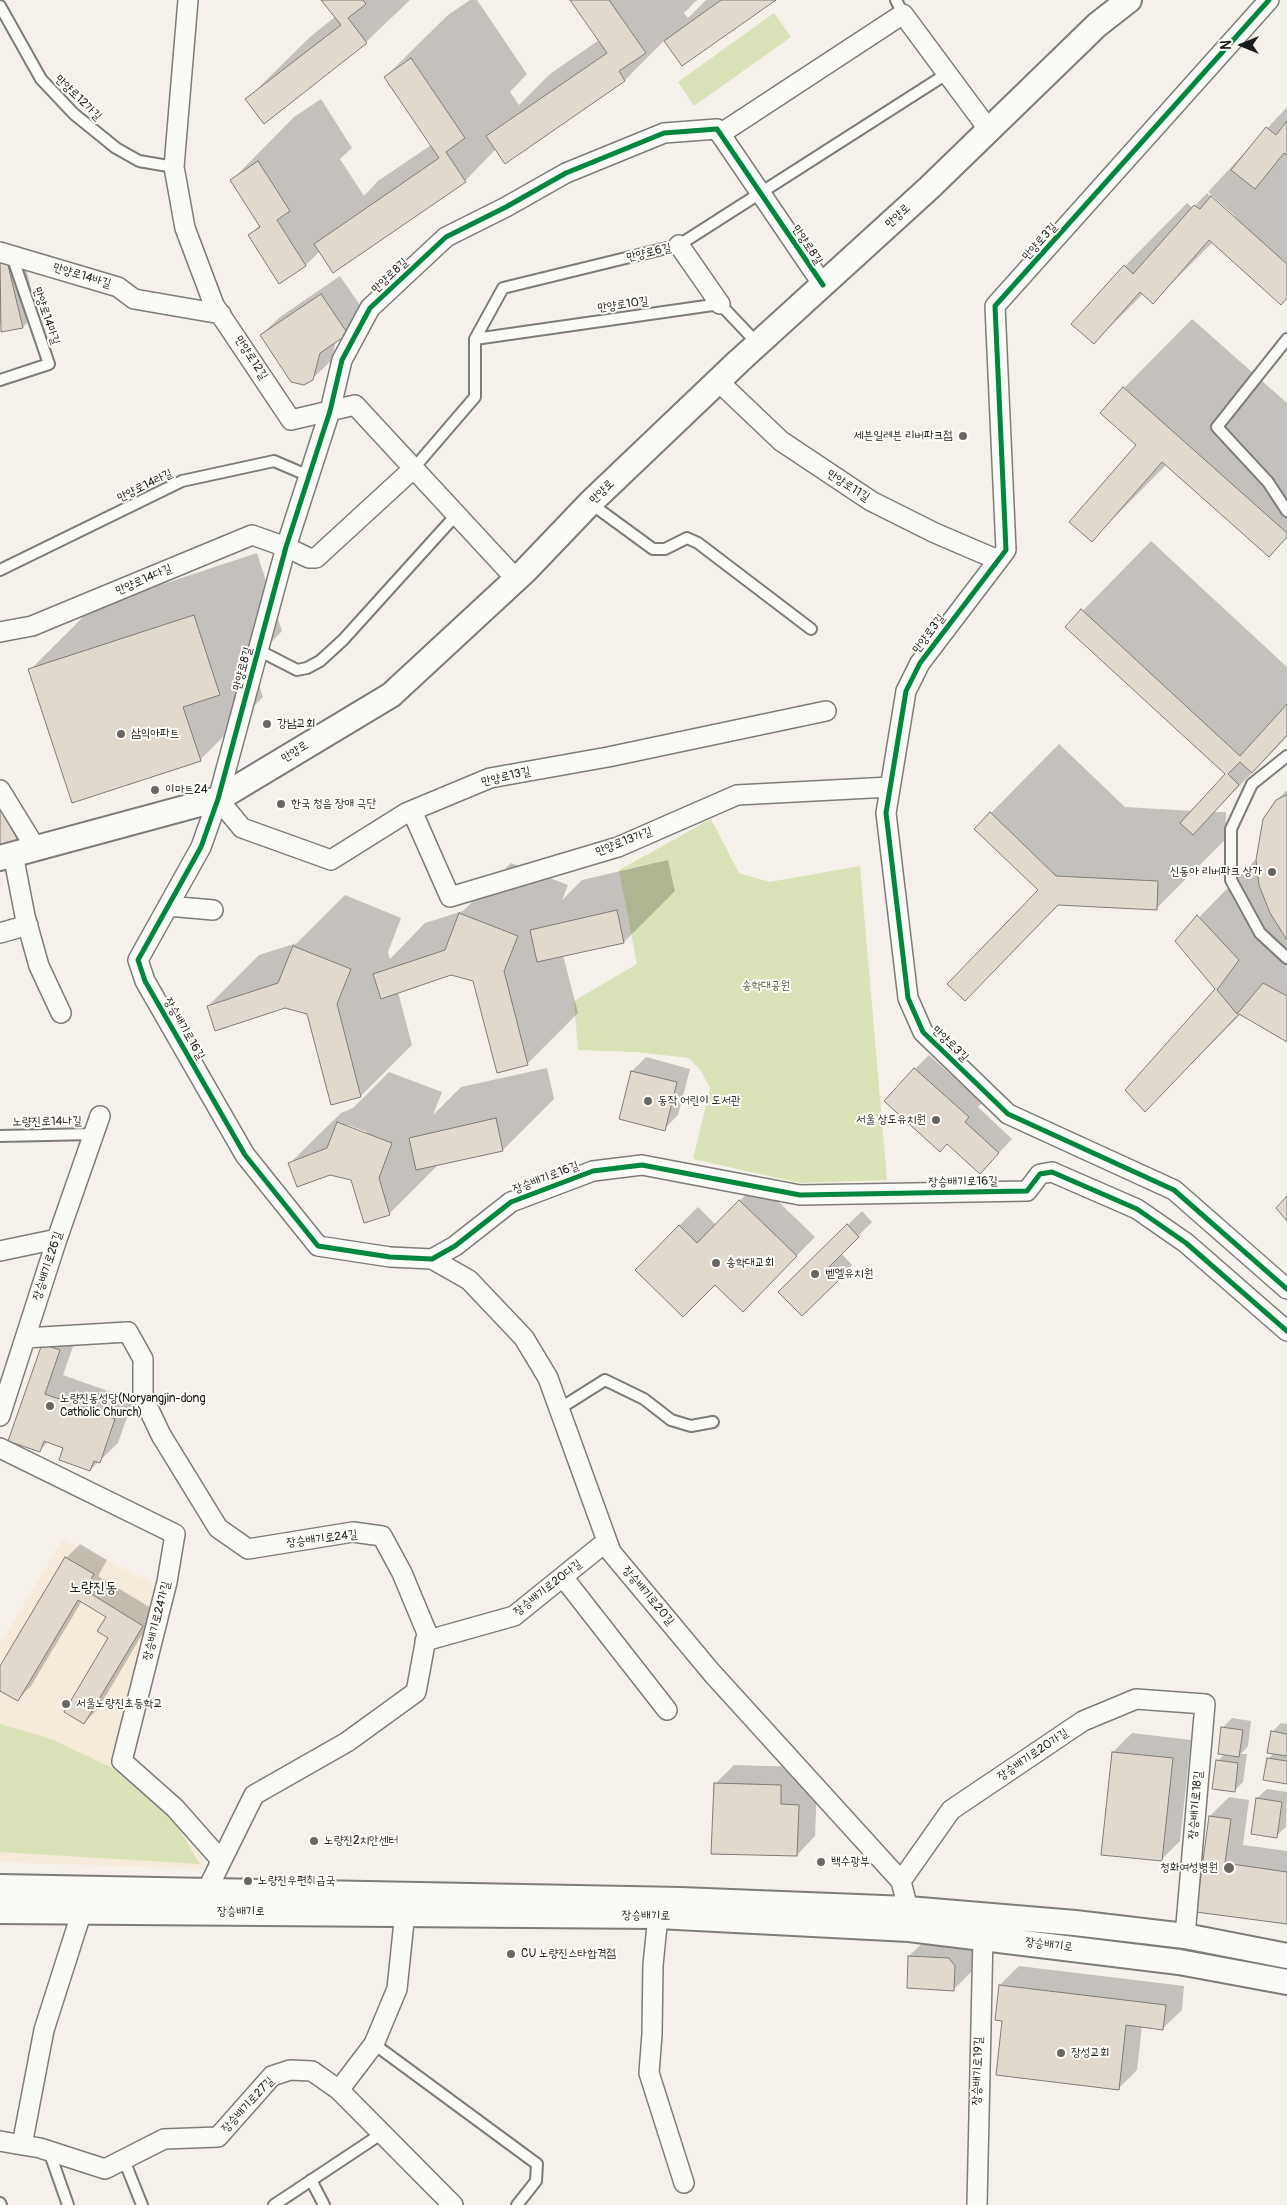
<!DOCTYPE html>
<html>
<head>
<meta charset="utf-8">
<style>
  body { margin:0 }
  #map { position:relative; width:1287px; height:2205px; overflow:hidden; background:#f5f1ea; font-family:Pangolin,sans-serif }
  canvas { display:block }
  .north { position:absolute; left:1217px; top:20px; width:50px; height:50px; -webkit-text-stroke:4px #fdfcf7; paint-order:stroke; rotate:270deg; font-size:14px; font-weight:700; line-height:20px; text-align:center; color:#1c1c1c }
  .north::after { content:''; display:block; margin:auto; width:18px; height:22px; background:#1c1c1c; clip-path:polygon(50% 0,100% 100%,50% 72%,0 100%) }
</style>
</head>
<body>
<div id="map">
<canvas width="1287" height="2205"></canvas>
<div class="north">N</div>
</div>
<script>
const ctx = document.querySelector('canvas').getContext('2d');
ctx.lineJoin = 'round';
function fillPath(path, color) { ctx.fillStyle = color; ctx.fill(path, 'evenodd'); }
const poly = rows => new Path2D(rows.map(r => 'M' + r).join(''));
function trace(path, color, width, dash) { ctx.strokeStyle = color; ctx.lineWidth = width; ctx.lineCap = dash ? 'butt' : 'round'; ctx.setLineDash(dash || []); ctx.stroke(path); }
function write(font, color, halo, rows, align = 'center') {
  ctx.font = font + ' Pangolin,"Poor Story",sans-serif'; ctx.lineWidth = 4; ctx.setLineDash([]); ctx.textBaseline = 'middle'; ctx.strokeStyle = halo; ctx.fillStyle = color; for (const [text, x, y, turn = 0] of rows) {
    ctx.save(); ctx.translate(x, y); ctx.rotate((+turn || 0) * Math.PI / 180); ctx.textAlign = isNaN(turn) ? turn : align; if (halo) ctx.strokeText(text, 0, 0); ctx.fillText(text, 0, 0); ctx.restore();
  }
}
fillPath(poly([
  [63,1539,165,1589,114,1765,177,1822,200,1852,205,1869,0,1862,0,1644]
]), '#f6eadb');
fillPath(poly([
  [774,13,791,37,694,106,678,82],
  [711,819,739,873,769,882,860,866,887,1180,800,1183,693,1159,710,1088,701,1071,689,1058,634,1052,578,1050,574,1001,637,964,619,870],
  [0,1724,51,1739,113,1768,175,1823,200,1864,0,1852]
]), '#d9e3b7');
fillPath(poly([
  [323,0,410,0,366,42,247,99,310,37,336,16],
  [470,0,477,0,527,74,510,92,519,105,550,74,599,40,572,0,697,0,684,13,688,18,706,0,774,0,682,65,665,40,625,80,505,162,496,149,465,181,334,271,320,251,306,265,249,236,260,225,232,180,294,117,321,99,352,148,340,159,364,196,378,181,431,145,385,77,448,15],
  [1287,107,1287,297,1213,242,1153,302,1144,293,1094,343,1125,266,1187,203,1193,208,1207,193,1233,218,1235,216,1208,192],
  [0,242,21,247,37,313,23,327,2,330,0,321],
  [340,276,366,314,336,340,332,360,312,379,261,335,280,317],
  [1192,319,1287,403,1287,538,1269,555,1167,464,1092,540,1138,445,1124,388],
  [1151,541,1287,667,1287,737,1214,812,1226,812,1225,840,1156,909,1059,904,965,1000,1040,890,991,813,1059,744,1125,807,1193,811,1226,774,1067,627],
  [257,553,282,631,252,662,263,697,200,760,30,670,93,607],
  [1287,790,1287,1040,1241,1014,1145,1110,1216,989,1176,941,1258,857,1265,819,1276,801],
  [0,795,28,832,19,841,0,848],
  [668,860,675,891,624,942,563,955,578,1013,527,1064,475,980,451,974,398,992,412,1045,361,1096,308,1013,285,1006,208,1006,259,955,297,943,345,895,401,918,388,952,390,959,425,923,463,911,511,863,568,885,562,900,582,880],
  [929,1055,982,1103,978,1107,1012,1139,980,1173,915,1069],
  [646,1057,690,1069,678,1115,664,1129,632,1071],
  [547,1068,554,1099,503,1150,439,1164,389,1214,352,1179,290,1163,341,1113,353,1108,389,1072,442,1092,433,1115,461,1087],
  [348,1125,367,1132,366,1135,346,1127],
  [758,1182,815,1237,761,1292,715,1284,679,1226,698,1207,716,1225],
  [862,1211,872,1222,841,1253,852,1265,802,1314,780,1292],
  [62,1326,78,1332,63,1375,133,1400,118,1443,90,1470,64,1447,48,1442,40,1450,43,1345],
  [80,1544,107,1560,98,1576,156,1611,98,1709,84,1723,110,1638,107,1616,82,1601,31,1686,17,1700,0,1689,0,1668,66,1558],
  [1232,1718,1251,1721,1248,1746,1241,1754,1247,1754,1243,1782,1234,1791,1217,1761,1225,1754,1222,1728],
  [1281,1723,1287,1724,1287,1783,1268,1759,1274,1753,1272,1732],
  [1132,1733,1191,1740,1180,1841,1161,1860,1113,1752],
  [734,1765,800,1767,799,1786,817,1786,815,1836,797,1855,715,1784],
  [1267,1789,1287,1792,1286,1827,1276,1836,1252,1833,1257,1798],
  [1229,1797,1249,1800,1243,1845,1287,1851,1287,1923,1198,1911,1210,1816],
  [928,1938,973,1947,972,1971,953,1990,909,1956],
  [1019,1966,1184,1986,1182,2010,1163,2028,1142,2026,1137,2070,1118,2089,1004,2020,1000,1985]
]), '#0003');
const building = poly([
  [321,0,363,0,366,4,348,18,367,43,264,124,245,99,341,25,321,0],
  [570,0,609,0,646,53,619,71,625,81,505,164,486,136,607,53,570,0],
  [721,0,776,0,682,66,664,41,721,0],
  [411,58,465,138,446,152,466,182,333,273,314,244,439,158,384,77,411,58],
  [1287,121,1287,155,1284,153,1255,189,1231,170,1266,127,1276,135,1287,121],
  [258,161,290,211,277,220,306,266,279,284,248,235,260,227,230,180,258,161],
  [1211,196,1287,264,1287,298,1281,305,1209,240,1153,304,1140,292,1094,344,1071,324,1124,265,1133,274,1194,205,1200,209,1211,196],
  [0,259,7,261,23,328,1,332,0,259],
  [321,294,348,334,320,353,313,380,304,385,291,382,260,335,321,294],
  [1123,387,1287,533,1287,537,1269,557,1162,462,1092,542,1069,522,1136,445,1100,413,1123,387],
  [1081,609,1240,756,1287,704,1287,735,1252,773,1240,762,1228,774,1239,785,1193,835,1180,823,1225,774,1065,627,1081,609],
  [194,615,220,695,183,707,201,761,72,803,28,669,194,615],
  [1286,795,1287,795,1287,940,1270,913,1259,885,1256,860,1263,819,1276,800,1286,795],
  [0,809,19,842,0,849,0,809],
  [990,812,1056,876,1158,881,1157,910,1058,905,965,1001,947,984,1038,890,974,829,990,812],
  [617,910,624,943,537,962,530,930,617,910],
  [459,913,518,936,504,971,528,1065,497,1073,473,981,451,975,381,999,373,974,445,950,459,913],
  [1197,915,1239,960,1217,990,1237,1014,1263,983,1287,996,1287,1042,1239,1014,1145,1112,1125,1090,1215,989,1175,941,1197,915],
  [293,946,351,969,337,1004,361,1097,331,1105,307,1014,285,1008,215,1031,207,1006,278,983,293,946],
  [914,1068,969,1117,965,1122,999,1153,980,1174,947,1144,940,1152,884,1101,914,1068],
  [631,1071,677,1082,665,1131,619,1119,631,1071],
  [496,1118,503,1151,416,1170,409,1138,496,1118],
  [337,1122,392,1143,379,1178,390,1215,364,1223,351,1180,330,1175,297,1187,288,1163,327,1148,337,1122],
  [1287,1196,1287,1221,1276,1208,1287,1196],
  [739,1200,797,1256,743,1312,715,1285,683,1317,635,1270,679,1225,697,1243,739,1200],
  [847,1224,859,1237,828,1268,839,1280,802,1316,778,1292,847,1224],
  [42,1344,60,1350,45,1394,115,1419,100,1463,94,1461,90,1471,59,1460,63,1448,44,1441,40,1452,8,1441,42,1344],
  [65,1557,94,1574,85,1590,143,1626,84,1724,64,1712,108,1638,97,1631,106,1617,78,1600,18,1701,0,1691,0,1666,65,1557],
  [1221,1727,1243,1730,1239,1757,1218,1754,1221,1727],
  [1271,1731,1287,1734,1287,1756,1267,1753,1271,1731],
  [1112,1752,1173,1758,1162,1861,1101,1855,1112,1752],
  [1267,1758,1287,1761,1287,1784,1263,1780,1267,1758],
  [1216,1760,1238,1763,1235,1792,1212,1789,1216,1760],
  [714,1783,781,1785,781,1804,799,1805,797,1856,711,1854,714,1783],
  [1256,1798,1282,1802,1277,1838,1251,1834,1256,1798],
  [1209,1816,1231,1819,1225,1863,1287,1872,1287,1924,1196,1912,1209,1816],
  [908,1956,949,1958,955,1966,954,1991,907,1988,908,1956],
  [999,1985,1166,2005,1163,2030,1126,2025,1119,2090,996,2075,1002,2021,995,2020,999,1985]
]);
fillPath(building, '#e2d9ce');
trace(building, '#7e7c79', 1);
const service = poly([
  [896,0,903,14],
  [0,6,41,79,74,114,116,148,139,161,174,167],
  [475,339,720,304,758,344],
  [1287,339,1217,427,1268,482,1287,511],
  [0,380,49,364,12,256],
  [414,468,475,397,475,339,503,288,679,245,948,73],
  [590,503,653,549,665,549,687,538,698,543,811,629],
  [0,570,182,481,274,461,309,476],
  [258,650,297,670,307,668,320,661,343,640,456,515],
  [1287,756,1252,784,1231,829,1231,880,1260,933,1287,958],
  [0,1136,94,1134],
  [559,1409,605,1380,644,1399,671,1420,691,1426,713,1422],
  [374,2044,537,2164,536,2181,517,2205],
  [49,2151,68,2205],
  [124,2160,142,2205],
  [311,2180,324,2205],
  [0,2203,1,2205],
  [274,2205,381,2134]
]);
const minor = poly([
  [188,0,174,167,185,228,214,305,291,420,355,405,516,579],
  [1269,0,995,306,1006,550,920,663,906,691,886,813,908,998,923,1032,1008,1114,1174,1190,1287,1289],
  [720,134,903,14,989,130],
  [679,245,720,304],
  [0,252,118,287,134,299,221,314],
  [823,285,717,129,664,133,566,173,506,207,446,237,370,308,342,360,330,411,286,547,218,799,201,847,138,960,145,981,245,1155,318,1246,390,1257,432,1259,455,1246,511,1202,593,1171,642,1165,800,1195,1027,1191,1040,1174,1052,1172,1137,1209,1186,1243,1287,1331],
  [719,382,781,441,871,501,935,533,998,560],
  [0,632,32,626,252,535,286,547,309,558,316,558,414,468],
  [0,790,35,847],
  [218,799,242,828,331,860,406,813,490,778,608,757,826,711],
  [412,811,450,897,618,847,737,795,890,787],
  [13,854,25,916,39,966,61,1013],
  [168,906,213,910],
  [0,933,28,925],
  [0,1251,57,1239],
  [432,1259,469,1280,524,1338,548,1378,611,1552,712,1673,901,1881,908,1909],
  [25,1338,128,1332,143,1359,143,1397,161,1435,218,1528,248,1549,353,1532,382,1536,402,1573,427,1633,416,1692,347,1742,254,1795,207,1890],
  [0,1416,57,1239,100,1116],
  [0,1448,175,1534,167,1582,122,1761,175,1808,221,1860],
  [563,1577,667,1710],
  [425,1641,514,1616,607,1541],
  [901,1881,951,1810,1083,1721,1136,1699,1205,1704,1185,1936],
  [658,1916,653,1965,652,2034,649,2073,684,2183],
  [339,2090,374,2044,397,1989,405,1912],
  [0,2141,40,2148,105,2169,164,2139,218,2137,272,2076,290,2070,312,2071,339,2090,453,2205],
  [22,2145,44,2030,82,1911],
  [977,2205,983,1936]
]);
const tertiary = poly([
  [0,858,218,799,391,695,525,571,590,503,739,361,929,188,1097,25,1129,0],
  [0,1887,681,1900,908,1909,1075,1923,1185,1936,1287,1956],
  [0,1911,658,1916,909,1929,1179,1962,1287,1982]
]);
trace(service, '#7e7c79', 14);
trace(minor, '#7e7c79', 22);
trace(tertiary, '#7e7c79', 28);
trace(service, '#fafaf7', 10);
trace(minor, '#fafaf7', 19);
trace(tertiary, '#fafaf7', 24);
trace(poly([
  [1269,0,995,306,1006,550,920,663,906,691,886,813,908,998,923,1032,1008,1114,1174,1190,1287,1289],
  [823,285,717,129,664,133,566,173,506,207,446,237,370,308,342,360,330,411,286,547,218,799,201,847,138,960,145,981,245,1155,318,1246,390,1257,432,1259,455,1246,511,1202,593,1171,642,1165,800,1195,1027,1191,1040,1174,1052,1172,1137,1209,1186,1243,1287,1331]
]), '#00873e', 5);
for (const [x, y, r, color] of [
  [963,436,5,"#686764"],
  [267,724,5,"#686764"],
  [121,734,5,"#686764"],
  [155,790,5,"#686764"],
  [281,804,5,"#686764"],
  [1272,872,5,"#686764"],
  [648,1101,5,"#686764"],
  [936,1120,5,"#686764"],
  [716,1263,5,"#686764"],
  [815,1274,5,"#686764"],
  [50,1406,5,"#686764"],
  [66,1704,5,"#686764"],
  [314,1841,5,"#686764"],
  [821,1862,5,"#686764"],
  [1229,1868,6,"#686764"],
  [248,1881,5,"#686764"],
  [511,1954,5,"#686764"],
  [1061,2053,5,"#686764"]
]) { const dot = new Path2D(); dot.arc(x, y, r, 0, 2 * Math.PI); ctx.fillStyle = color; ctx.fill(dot); trace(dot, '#fdfcf7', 2); }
write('12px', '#1c1c1c', '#fdfcf7', [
  ["만양로12가길",78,98,44],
  ["만양로",898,216,-42],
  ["만양로3길",1040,242,-48],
  ["만양로8길",807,245,56],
  ["만양로6길",649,253,-13],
  ["만양로14바길",82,276,17],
  ["만양로8길",390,276,-43],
  ["만양로10길",623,305,-8],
  ["만양로14마길",46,316,71],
  ["만양로12길",251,358,57],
  ["만양로14라길",145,486,-26],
  ["만양로11길",848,486,33],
  ["만양로",602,492,-44],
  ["만양로14다길",144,580,-23],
  ["만양로3길",929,634,-53],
  ["만양로8길",243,669,-75],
  ["만양로",295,752,-32],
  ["만양로13길",506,777,-13],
  ["만양로13가길",624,842,-21],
  ["장승배기로16길",184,1029,60],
  ["만양로3길",950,1044,44],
  ["노량진로14나길",47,1122,-1],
  ["장승배기로16길",546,1178,-21],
  ["장승배기로16길",963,1182,-1],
  ["장승배기로26길",48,1266,-72],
  ["장승배기로24길",322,1539,-7],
  ["장승배기로20다길",548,1588,-38],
  ["장승배기로20길",648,1596,50],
  ["장승배기로24가길",157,1621,-76],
  ["장승배기로20가길",1033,1755,-34],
  ["장승배기로18길",1196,1805,-85],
  ["장승배기로",241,1912],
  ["장승배기로",646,1916,1],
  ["장승배기로",1049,1945,7],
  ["장승배기로19길",978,2071,-88],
  ["장승배기로27길",248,2105,-47]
]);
write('12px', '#1c1c1c', '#fdfcf7', [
  ["세븐일레븐 리버파크점",953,436,"right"],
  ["강남교회",277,724],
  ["삼익아파트",131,734],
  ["이마트24",165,790],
  ["한국 청음 장애 극단",291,804],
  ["신동아 리버파크 상가",1262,872,"right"],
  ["동작 어린이 도서관",658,1101],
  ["서울 상도유치원",926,1120,"right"],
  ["송학대교회",726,1263],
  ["벧엘유치원",825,1274],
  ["노량진동성당(Noryangjin-dong",60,1399],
  ["Catholic Church)",60,1413],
  ["서울노량진초등학교",76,1704],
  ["노량진2치안센터",324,1841],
  ["백수광부",831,1862],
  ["청화여성병원",1218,1868,"right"],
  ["노량진우편취급국",258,1881],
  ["CU 노량진스타합격점",521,1954],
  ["장성교회",1071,2053]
], 'left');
write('12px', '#565e44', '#fdfcf7', [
  ["송학대공원",766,986]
]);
write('15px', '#1c1c1c', '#fdfcf7', [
  ["노량진동",93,1588]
]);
</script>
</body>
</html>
